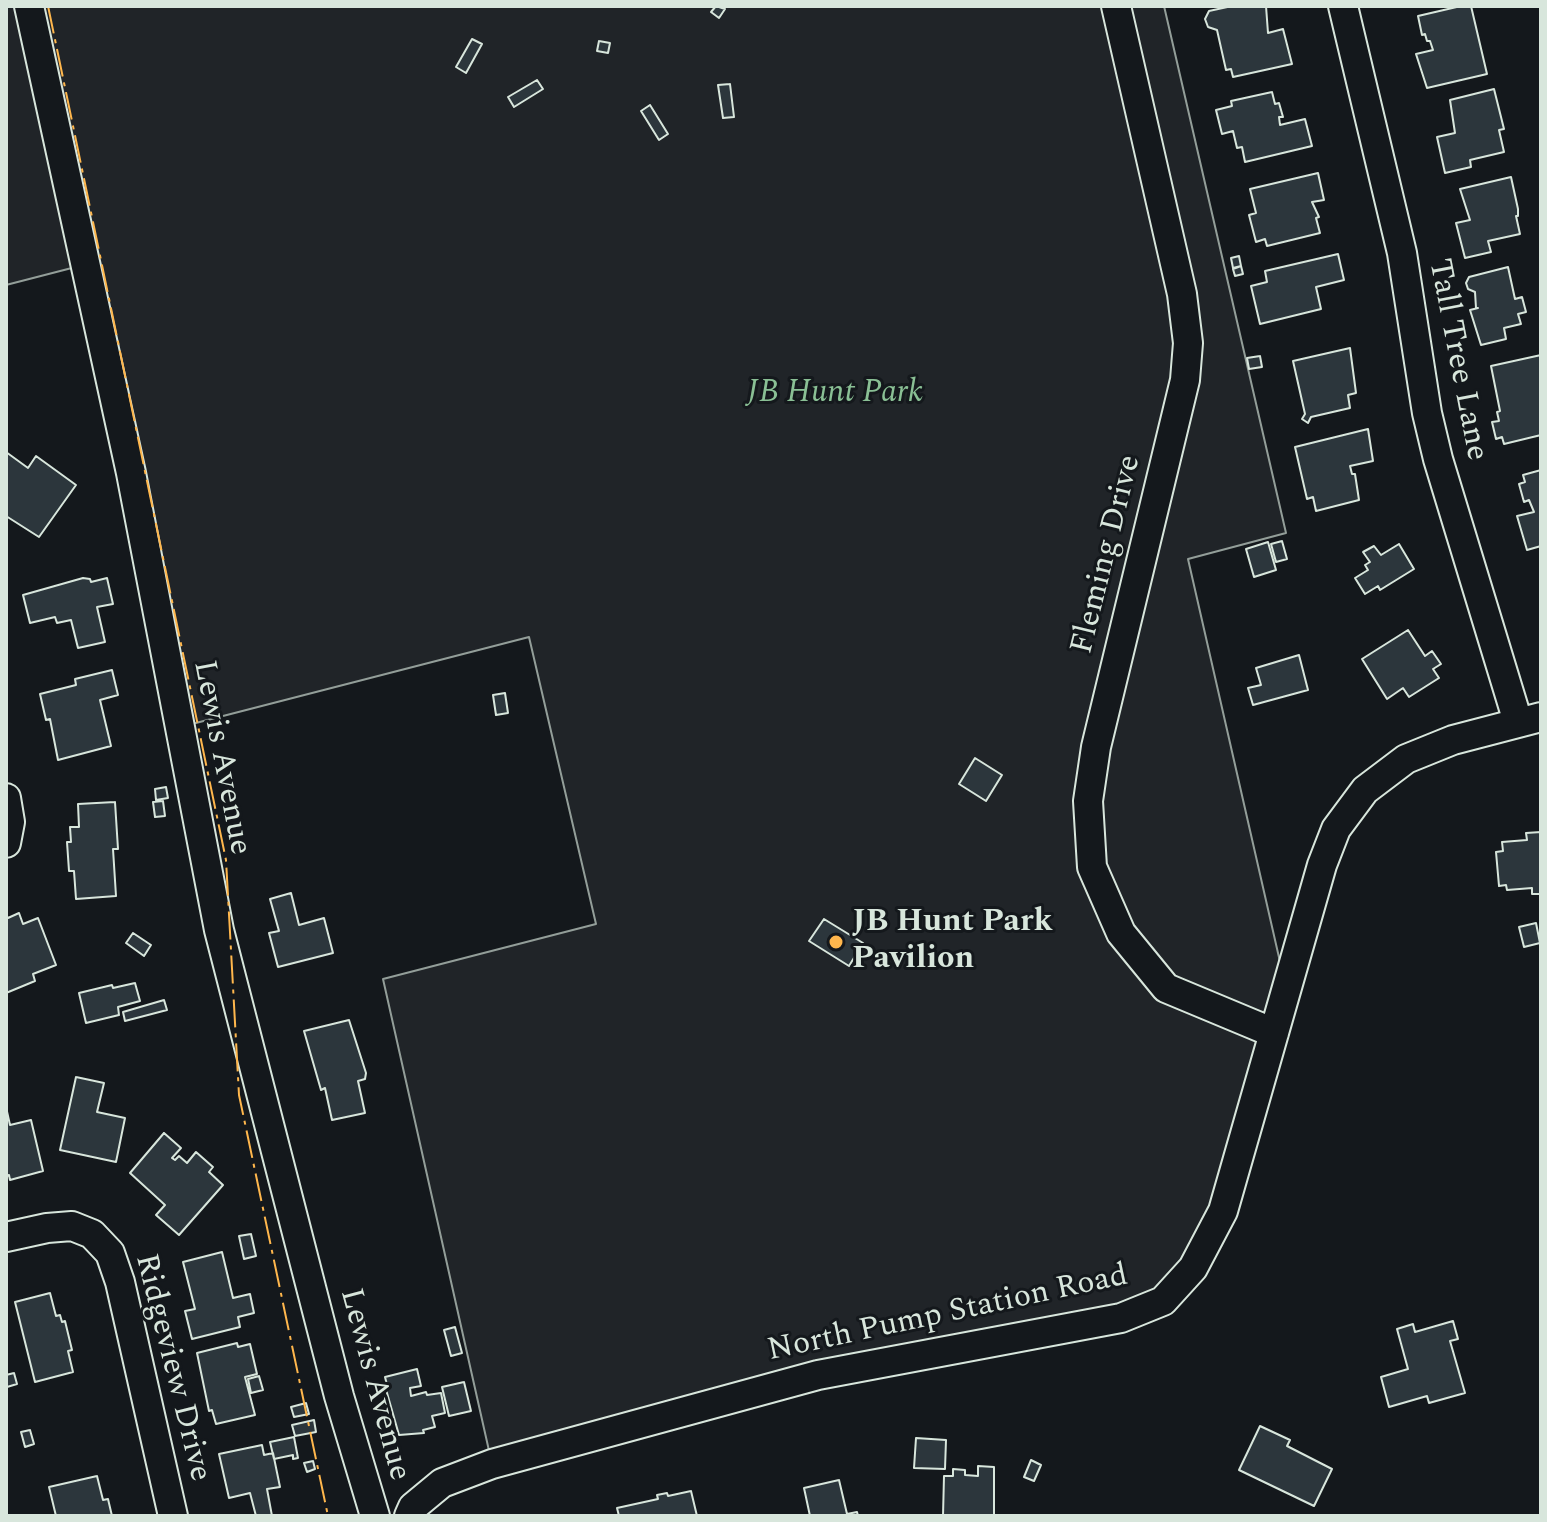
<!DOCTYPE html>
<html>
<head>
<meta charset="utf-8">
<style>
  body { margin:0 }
  #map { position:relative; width:1547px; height:1522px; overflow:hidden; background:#14181c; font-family:Spectral,serif }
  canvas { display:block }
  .frame { position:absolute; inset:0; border:8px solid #d8e6dc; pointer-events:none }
</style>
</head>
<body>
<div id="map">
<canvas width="1547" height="1522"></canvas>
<div class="frame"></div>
</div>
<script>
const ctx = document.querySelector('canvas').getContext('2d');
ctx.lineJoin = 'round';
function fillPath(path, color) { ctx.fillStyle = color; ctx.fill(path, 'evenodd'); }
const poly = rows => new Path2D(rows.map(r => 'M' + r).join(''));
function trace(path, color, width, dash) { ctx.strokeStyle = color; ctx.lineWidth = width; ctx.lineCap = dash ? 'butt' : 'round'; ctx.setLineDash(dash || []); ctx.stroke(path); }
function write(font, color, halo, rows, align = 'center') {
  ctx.font = font + ' Spectral,serif'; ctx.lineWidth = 6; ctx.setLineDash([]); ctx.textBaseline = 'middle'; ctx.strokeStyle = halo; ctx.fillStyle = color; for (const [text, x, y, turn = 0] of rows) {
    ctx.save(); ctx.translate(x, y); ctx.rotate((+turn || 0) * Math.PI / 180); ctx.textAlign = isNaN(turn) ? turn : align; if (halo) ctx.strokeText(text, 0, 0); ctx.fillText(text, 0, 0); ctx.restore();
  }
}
const green = poly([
  [6,6,1164,6,1286,533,1188,559,1286,988,1223,1211,1163,1301,492,1464,383,979,596,924,529,637,192,724,95,262,6,285,6,6]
]);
fillPath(green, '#202428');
trace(green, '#939e99', 2);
const building = poly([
  [716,6,725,9,719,18,711,12,716,6],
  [1232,6,1266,6,1268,33,1283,29,1292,64,1233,77,1231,69,1226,70,1217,30,1208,27,1205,19,1209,11,1232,6],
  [1461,6,1471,6,1487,74,1427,88,1416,54,1433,50,1430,41,1427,41,1425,34,1422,35,1418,16,1461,6],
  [472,39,482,44,466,73,456,67,472,39],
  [599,41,610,43,608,53,597,51,599,41],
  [537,80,543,89,514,107,508,97,537,80],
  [730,84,734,117,723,118,718,85,730,84],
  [1494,89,1504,129,1499,130,1504,152,1470,160,1471,167,1445,173,1437,137,1455,133,1450,100,1494,89],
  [1272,92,1275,104,1279,103,1283,117,1279,117,1280,125,1305,119,1312,146,1245,162,1242,147,1237,148,1233,131,1222,134,1216,110,1232,106,1231,101,1272,92],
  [650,105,668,134,659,140,641,111,650,105],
  [1318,173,1324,200,1312,202,1319,217,1316,218,1320,233,1267,246,1265,239,1256,242,1249,215,1256,213,1250,189,1318,173],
  [1511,177,1518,209,1518,216,1516,216,1520,234,1488,241,1491,252,1465,258,1456,223,1470,220,1460,189,1511,177],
  [1338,254,1344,280,1316,287,1321,309,1260,324,1251,286,1267,282,1265,271,1338,254],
  [1239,256,1241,266,1233,268,1231,258,1239,256],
  [1241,266,1243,274,1235,276,1233,269,1241,266],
  [1508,267,1515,299,1522,297,1526,312,1518,314,1521,324,1504,328,1506,339,1481,345,1470,310,1478,308,1476,308,1475,292,1468,289,1466,283,1469,277,1508,267],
  [1350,348,1356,393,1348,395,1350,408,1311,417,1308,423,1302,419,1305,414,1293,361,1350,348],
  [1541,355,1541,435,1504,444,1502,437,1496,439,1492,422,1499,421,1497,412,1500,411,1491,366,1541,355],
  [1260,356,1262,367,1249,369,1247,358,1260,356],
  [1368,429,1373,461,1350,466,1352,474,1355,474,1359,500,1316,511,1313,497,1307,499,1295,447,1368,429],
  [6,452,28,468,36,456,76,485,39,537,6,516,6,452],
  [1541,470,1541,546,1527,550,1517,516,1534,512,1529,500,1524,502,1519,484,1525,482,1523,475,1541,470],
  [1282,541,1287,559,1276,562,1271,544,1282,541],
  [1268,542,1276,570,1254,577,1246,549,1268,542],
  [1399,544,1414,569,1380,590,1378,586,1365,594,1355,578,1368,570,1365,565,1370,562,1363,552,1374,546,1381,555,1399,544],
  [83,578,90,579,91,582,107,578,113,604,97,607,105,642,78,648,71,620,57,623,55,617,30,623,23,595,83,578],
  [1408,630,1425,656,1432,651,1441,664,1433,669,1439,678,1409,697,1403,688,1387,699,1362,659,1408,630],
  [1299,655,1308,690,1253,705,1248,688,1261,685,1256,668,1299,655],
  [112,670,118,695,100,700,111,746,58,760,50,719,46,720,40,694,76,685,75,679,112,670],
  [505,693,508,713,496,715,493,695,505,693],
  [975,758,1002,775,986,801,959,784,975,758],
  [166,787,168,798,156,800,155,789,166,787],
  [163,801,165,816,155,817,153,802,163,801],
  [115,802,118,849,113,849,116,896,76,899,74,871,69,871,67,842,71,842,70,827,79,827,78,804,115,802],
  [1541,832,1541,894,1532,894,1532,888,1507,890,1506,885,1499,886,1496,852,1503,851,1502,842,1527,840,1526,833,1541,832],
  [291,893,299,925,324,918,333,953,278,967,269,933,279,931,270,899,291,893],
  [19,913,23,924,38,918,56,965,33,974,35,981,6,993,6,915,8,918,19,913],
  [824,919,863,943,849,966,809,941,824,919],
  [1536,923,1540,943,1524,947,1519,927,1536,923],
  [133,933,151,945,144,956,126,943,133,933],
  [135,983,140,1001,118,1007,119,1015,86,1023,79,993,112,985,113,988,135,983],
  [164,1000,167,1010,125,1021,123,1012,164,1000],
  [349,1020,366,1073,365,1079,358,1081,365,1113,332,1120,325,1088,321,1090,304,1031,349,1020],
  [76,1077,104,1083,97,1112,125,1118,116,1162,60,1150,76,1077],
  [6,1107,10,1125,31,1120,43,1171,10,1180,9,1175,6,1176,6,1107],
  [164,1133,181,1148,172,1158,175,1160,179,1156,187,1163,196,1152,213,1167,209,1172,223,1185,179,1235,156,1215,165,1205,130,1173,164,1133],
  [251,1234,256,1256,244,1259,239,1236,251,1234],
  [222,1252,233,1298,250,1294,254,1313,238,1317,240,1327,192,1339,185,1311,195,1309,183,1262,222,1252],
  [50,1293,56,1316,60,1315,62,1322,65,1321,72,1350,68,1351,73,1372,35,1382,15,1302,50,1293],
  [1453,1321,1458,1339,1450,1341,1465,1393,1429,1403,1427,1396,1389,1407,1381,1377,1408,1369,1397,1329,1413,1324,1415,1332,1453,1321],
  [455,1327,462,1353,451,1356,444,1330,455,1327],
  [237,1343,238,1347,250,1344,257,1374,245,1377,255,1415,216,1424,212,1410,209,1411,197,1353,237,1343],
  [417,1369,421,1386,410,1388,411,1396,426,1392,427,1395,441,1393,445,1413,432,1416,435,1427,423,1430,424,1433,399,1435,385,1386,387,1385,385,1377,417,1369],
  [14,1373,17,1384,7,1387,6,1375,14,1373],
  [259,1376,263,1390,251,1393,248,1379,259,1376],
  [464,1382,471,1411,449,1416,442,1387,464,1382],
  [306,1403,309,1414,294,1417,291,1407,306,1403],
  [314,1420,316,1432,295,1436,292,1425,314,1420],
  [1260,1426,1290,1440,1287,1446,1332,1469,1314,1506,1239,1470,1260,1426],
  [30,1430,34,1444,25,1447,21,1432,30,1430],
  [294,1437,298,1458,293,1459,293,1455,274,1459,270,1442,294,1437],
  [916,1438,946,1440,945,1469,914,1468,916,1438],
  [262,1445,264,1455,273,1453,280,1487,267,1489,272,1516,256,1516,250,1493,229,1498,219,1454,262,1445],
  [1031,1460,1041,1465,1034,1481,1024,1477,1031,1460],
  [313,1461,315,1469,307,1472,304,1463,313,1461],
  [978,1466,994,1467,994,1516,943,1516,944,1476,953,1476,953,1469,965,1470,965,1475,978,1476,978,1466],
  [97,1476,103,1500,108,1499,112,1516,56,1516,49,1487,97,1476],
  [839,1480,847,1514,857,1512,858,1516,810,1516,804,1488,839,1480],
  [691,1491,697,1516,619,1516,617,1508,658,1499,657,1495,667,1493,668,1496,691,1491]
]);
fillPath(building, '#2c363c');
trace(building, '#d8e6dc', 2);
const minor = poly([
  [29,6,131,473,219,930,339,1396,375,1516],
  [1116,6,1182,294,1188,343,1185,380,1096,747,1088,801,1092,867,1121,933,1166,988,1274,1033],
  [1343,6,1402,253,1427,413,1438,459,1518,722],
  [6,798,10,822,6,843],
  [6,1237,47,1228,72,1226,92,1234,110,1253,120,1282,173,1516],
  [409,1516,413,1507,442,1483,492,1464,818,1375,1121,1318,1163,1301,1193,1268,1223,1211,1322,865,1336,829,1365,790,1406,759,1453,740,1541,717]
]);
trace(minor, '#d8e6dc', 32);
trace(minor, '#14181c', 28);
trace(poly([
  [48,6,226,860,239,1095,328,1516]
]), '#ffb74d', 2, [28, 6, 4, 6]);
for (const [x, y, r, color] of [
  [836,942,8,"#ffb74d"]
]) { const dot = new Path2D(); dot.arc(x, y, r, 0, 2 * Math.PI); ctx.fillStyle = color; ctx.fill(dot); trace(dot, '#14181c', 3); }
write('32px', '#d8e6dc', '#14181c', [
  ["Tall Tree Lane",1456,360,79],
  ["Fleming Drive",1108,555,-76],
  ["Lewis Avenue",220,758,79],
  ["North Pump Station Road",948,1315,-12],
  ["Ridgeview Drive",171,1368,76],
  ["Lewis Avenue",373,1385,75]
]);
write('italic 32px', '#8ac095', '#14181c', [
  ["JB Hunt Park",835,395]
]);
write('bold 32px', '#d8e6dc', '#14181c', [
  ["JB Hunt Park",852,924],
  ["Pavilion",852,961]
], 'left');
</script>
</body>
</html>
